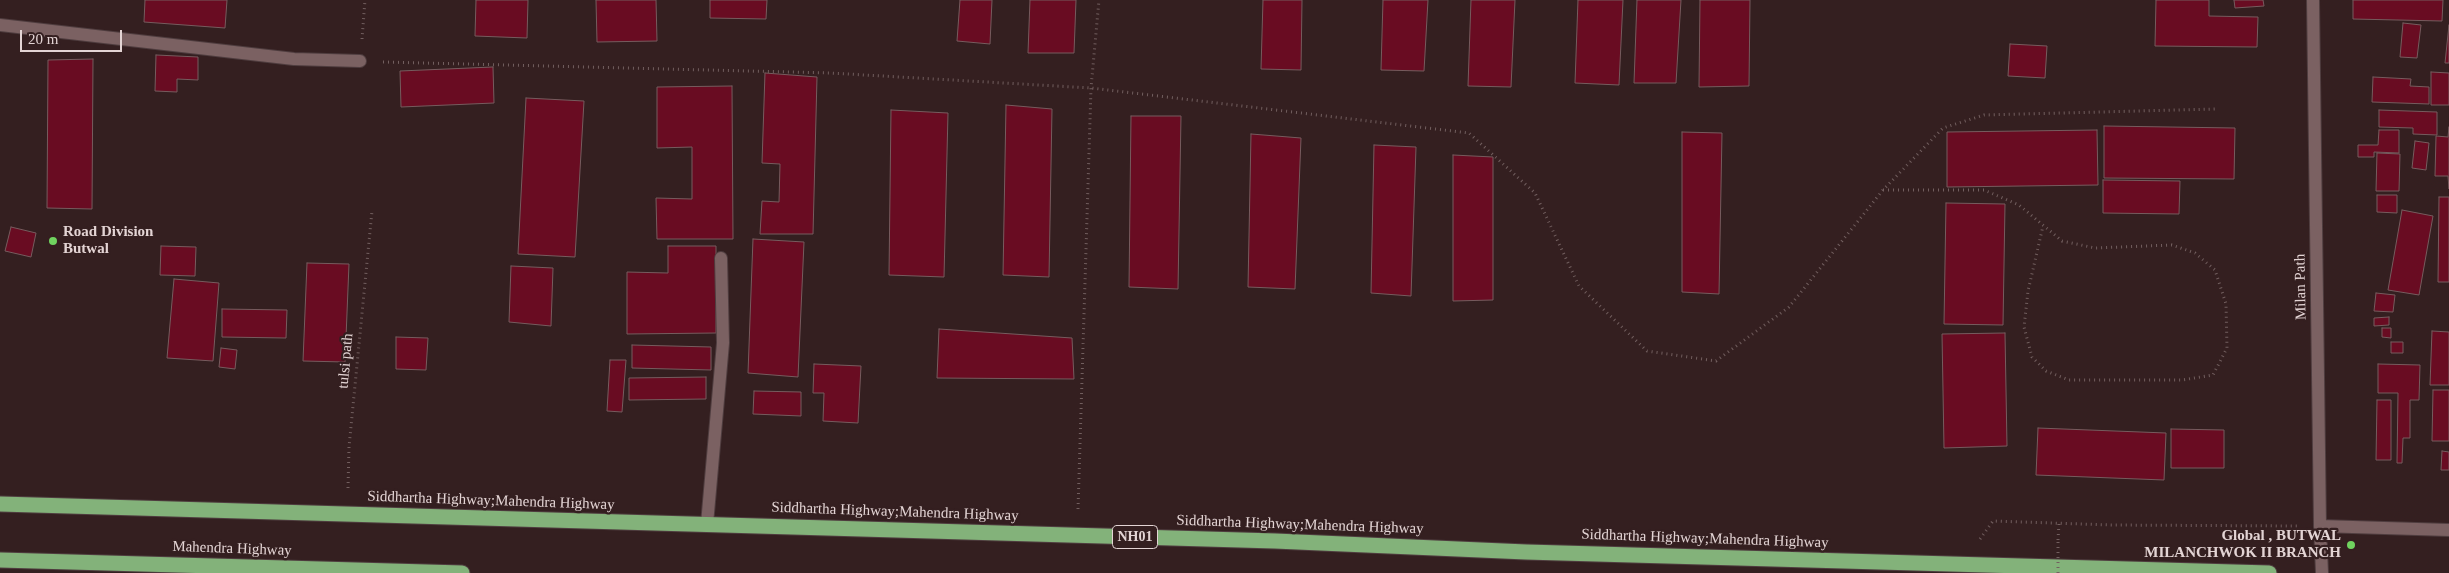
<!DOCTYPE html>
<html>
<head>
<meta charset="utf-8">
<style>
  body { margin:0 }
  #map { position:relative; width:2449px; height:573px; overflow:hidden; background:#341f20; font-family:"Times New Roman",serif }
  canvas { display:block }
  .scale { position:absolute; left:20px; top:30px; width:102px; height:22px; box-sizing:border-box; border:2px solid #e3d4d4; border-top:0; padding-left:6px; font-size:15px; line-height:18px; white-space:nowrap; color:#e3d4d4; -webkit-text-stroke:4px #341f20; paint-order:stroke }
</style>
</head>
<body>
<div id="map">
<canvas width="2449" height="573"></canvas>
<div class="scale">20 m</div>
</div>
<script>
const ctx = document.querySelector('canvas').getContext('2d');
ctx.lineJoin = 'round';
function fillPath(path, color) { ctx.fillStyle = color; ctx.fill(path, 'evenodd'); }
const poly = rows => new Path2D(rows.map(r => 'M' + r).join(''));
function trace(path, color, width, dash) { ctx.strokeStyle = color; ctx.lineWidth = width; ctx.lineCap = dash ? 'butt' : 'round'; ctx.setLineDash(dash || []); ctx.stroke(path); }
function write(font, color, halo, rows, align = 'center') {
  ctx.font = font + ' "Times New Roman",serif'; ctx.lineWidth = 4.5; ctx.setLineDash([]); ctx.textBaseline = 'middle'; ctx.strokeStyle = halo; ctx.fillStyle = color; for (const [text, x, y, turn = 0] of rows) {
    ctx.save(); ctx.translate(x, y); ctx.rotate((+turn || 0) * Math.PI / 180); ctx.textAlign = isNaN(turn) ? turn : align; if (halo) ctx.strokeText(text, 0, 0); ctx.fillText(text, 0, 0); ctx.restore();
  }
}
const building = poly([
  [145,0,227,0,225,28,144,22,145,0],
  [476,0,528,0,527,38,475,36,476,0],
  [596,0,656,0,657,41,597,42,596,0],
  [710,0,767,0,766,19,710,18,710,0],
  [960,0,992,0,990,44,957,41,960,0],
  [1030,0,1076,0,1074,53,1028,53,1030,0],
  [1263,0,1302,0,1301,70,1261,69,1263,0],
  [1383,0,1428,0,1424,71,1381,70,1383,0],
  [1471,0,1515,0,1511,87,1468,86,1471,0],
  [1578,0,1623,0,1619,85,1575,83,1578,0],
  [1637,0,1681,0,1676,83,1634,83,1637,0],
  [1700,0,1750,0,1749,86,1699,87,1700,0],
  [2156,0,2209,0,2209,16,2258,17,2257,47,2155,46,2156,0],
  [2234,0,2263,0,2264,6,2235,8,2234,0],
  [2353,0,2443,0,2442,21,2353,19,2353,0],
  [2403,23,2421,25,2417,58,2400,57,2403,23],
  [2449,25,2449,63,2445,63,2449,25],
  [2010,44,2047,46,2045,78,2008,76,2010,44],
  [156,55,198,57,198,80,177,79,177,92,155,91,156,55],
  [93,59,92,209,47,208,48,60,93,59],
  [493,67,494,103,401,107,400,71,493,67],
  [2431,72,2449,73,2449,105,2431,105,2431,72],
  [765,73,817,77,813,234,760,234,762,201,779,202,780,164,762,163,765,73],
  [2373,77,2411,79,2410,86,2429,87,2429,104,2372,102,2373,77],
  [732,86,733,239,657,239,656,198,692,199,692,147,657,148,657,87,732,86],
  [526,98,584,101,575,257,518,254,526,98],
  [1006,105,1052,109,1049,277,1003,275,1006,105],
  [891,110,948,113,944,277,889,275,891,110],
  [2379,110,2437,112,2437,135,2413,134,2413,128,2379,127,2379,110],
  [1131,116,1181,116,1178,289,1129,287,1131,116],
  [2104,126,2235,128,2234,179,2104,178,2104,126],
  [2449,127,2449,189,2448,176,2435,176,2436,136,2448,137,2449,127],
  [2097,130,2098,185,1947,187,1947,132,2097,130],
  [2379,130,2399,130,2399,153,2374,152,2374,157,2358,157,2358,145,2378,145,2379,130],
  [1682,132,1722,133,1719,294,1682,292,1682,132],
  [1251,134,1301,138,1295,289,1248,287,1251,134],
  [2415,141,2429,143,2426,170,2412,168,2415,141],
  [1374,145,1416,147,1411,296,1371,293,1374,145],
  [2377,153,2400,154,2399,191,2376,191,2377,153],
  [1453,155,1493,157,1493,300,1453,301,1453,155],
  [2103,180,2180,181,2179,214,2103,213,2103,180],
  [2377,195,2397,195,2397,213,2377,212,2377,195],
  [2439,197,2449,197,2449,282,2438,282,2439,197],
  [1946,203,2005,204,2003,325,1944,324,1946,203],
  [2402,210,2433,216,2419,295,2388,290,2402,210],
  [11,227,36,233,31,257,5,251,11,227],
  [753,239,804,242,798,377,748,373,753,239],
  [161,246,196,247,195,276,160,275,161,246],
  [668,246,716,246,716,333,627,334,627,272,668,273,668,246],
  [307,263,349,264,345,362,303,361,307,263],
  [511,266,553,268,551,326,509,322,511,266],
  [174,279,219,283,213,361,167,358,174,279],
  [2376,293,2395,295,2393,312,2374,311,2376,293],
  [222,309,287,310,286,338,222,337,222,309],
  [2389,317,2389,325,2374,326,2374,318,2389,317],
  [2382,328,2391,328,2391,338,2382,337,2382,328],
  [939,329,1072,338,1074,379,937,378,939,329],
  [2432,331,2449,332,2449,385,2430,385,2432,331],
  [2005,333,2007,446,1944,448,1942,334,2005,333],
  [396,337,428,338,426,370,396,369,396,337],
  [2391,342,2403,342,2403,353,2391,353,2391,342],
  [632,345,711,347,711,370,632,368,632,345],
  [221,348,237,350,235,369,219,367,221,348],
  [610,360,626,360,622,412,607,411,610,360],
  [814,364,861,366,858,423,823,421,824,393,813,393,814,364],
  [2378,364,2420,365,2419,400,2410,400,2410,438,2403,438,2402,463,2397,463,2398,393,2378,393,2378,364],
  [706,377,706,399,629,400,629,378,706,377],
  [2433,390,2449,390,2449,441,2432,441,2433,390],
  [754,391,801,392,801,416,753,414,754,391],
  [2377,400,2391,400,2391,460,2376,460,2377,400],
  [2038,428,2166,433,2164,480,2036,475,2038,428],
  [2171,429,2224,430,2224,468,2171,468,2171,429],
  [2442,451,2449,452,2449,470,2441,470,2442,451]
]);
fillPath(building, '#690c22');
trace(building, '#765c5e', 1);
const minor = poly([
  [2313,0,2320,526,2322,573],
  [0,25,294,59,360,61],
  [707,524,723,343,721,258],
  [2320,526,2449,530]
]);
const highway = poly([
  [0,504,1275,541,1526,552,2269,573],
  [0,560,462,573]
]);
trace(minor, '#4f3d3f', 14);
trace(highway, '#4f3d3f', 17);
trace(poly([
  [362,39,365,0],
  [383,62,830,73,1091,88,1469,133,1535,193,1579,286,1647,351,1716,361,1789,307,1883,190,1943,128,1984,115,2216,109],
  [1883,190,1984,190,2019,205,2062,241,2095,248,2172,245,2195,253,2215,270,2226,304,2227,348,2213,375,2182,380,2069,380,2046,371,2032,357,2024,327,2028,291,2043,226],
  [348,488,349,447,372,211],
  [1078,509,1091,88,1099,0],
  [1980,539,1993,521,2111,525,2297,526],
  [2058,540,2059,523]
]), '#725f5f', 3, [1, 4]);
trace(minor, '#7b6162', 12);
trace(highway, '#83b27a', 15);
trace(poly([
  [2058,573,2058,540]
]), '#725f5f', 3, [1, 4]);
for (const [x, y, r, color] of [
  [53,241,5,"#70d35f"],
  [2351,545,5,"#70d35f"]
]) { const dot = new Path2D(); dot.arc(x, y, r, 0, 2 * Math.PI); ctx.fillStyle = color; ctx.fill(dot); trace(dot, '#341f20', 2); }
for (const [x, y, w] of [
  [1135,537,45]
]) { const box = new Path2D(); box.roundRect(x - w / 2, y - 11.5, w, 23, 4); ctx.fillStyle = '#341f20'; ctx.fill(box); trace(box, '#e3d4d4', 1); }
write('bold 14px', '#e3d4d4', null, [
  ["NH01",1135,537]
]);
write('bold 15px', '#e3d4d4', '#341f20', [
  ["Road Division",63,232],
  ["Butwal",63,249],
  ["Global , BUTWAL",2341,536,"right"],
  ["MILANCHWOK II BRANCH",2341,553,"right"]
], 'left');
write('15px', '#e3d4d4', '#341f20', [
  ["Milan Path",2301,287,-91],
  ["tulsi path",346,361,-85],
  ["Siddhartha Highway;Mahendra Highway",491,501,2],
  ["Siddhartha Highway;Mahendra Highway",895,512,2],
  ["Siddhartha Highway;Mahendra Highway",1300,525,2],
  ["Siddhartha Highway;Mahendra Highway",1705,539,2],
  ["Mahendra Highway",232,549,2]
]);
</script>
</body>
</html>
